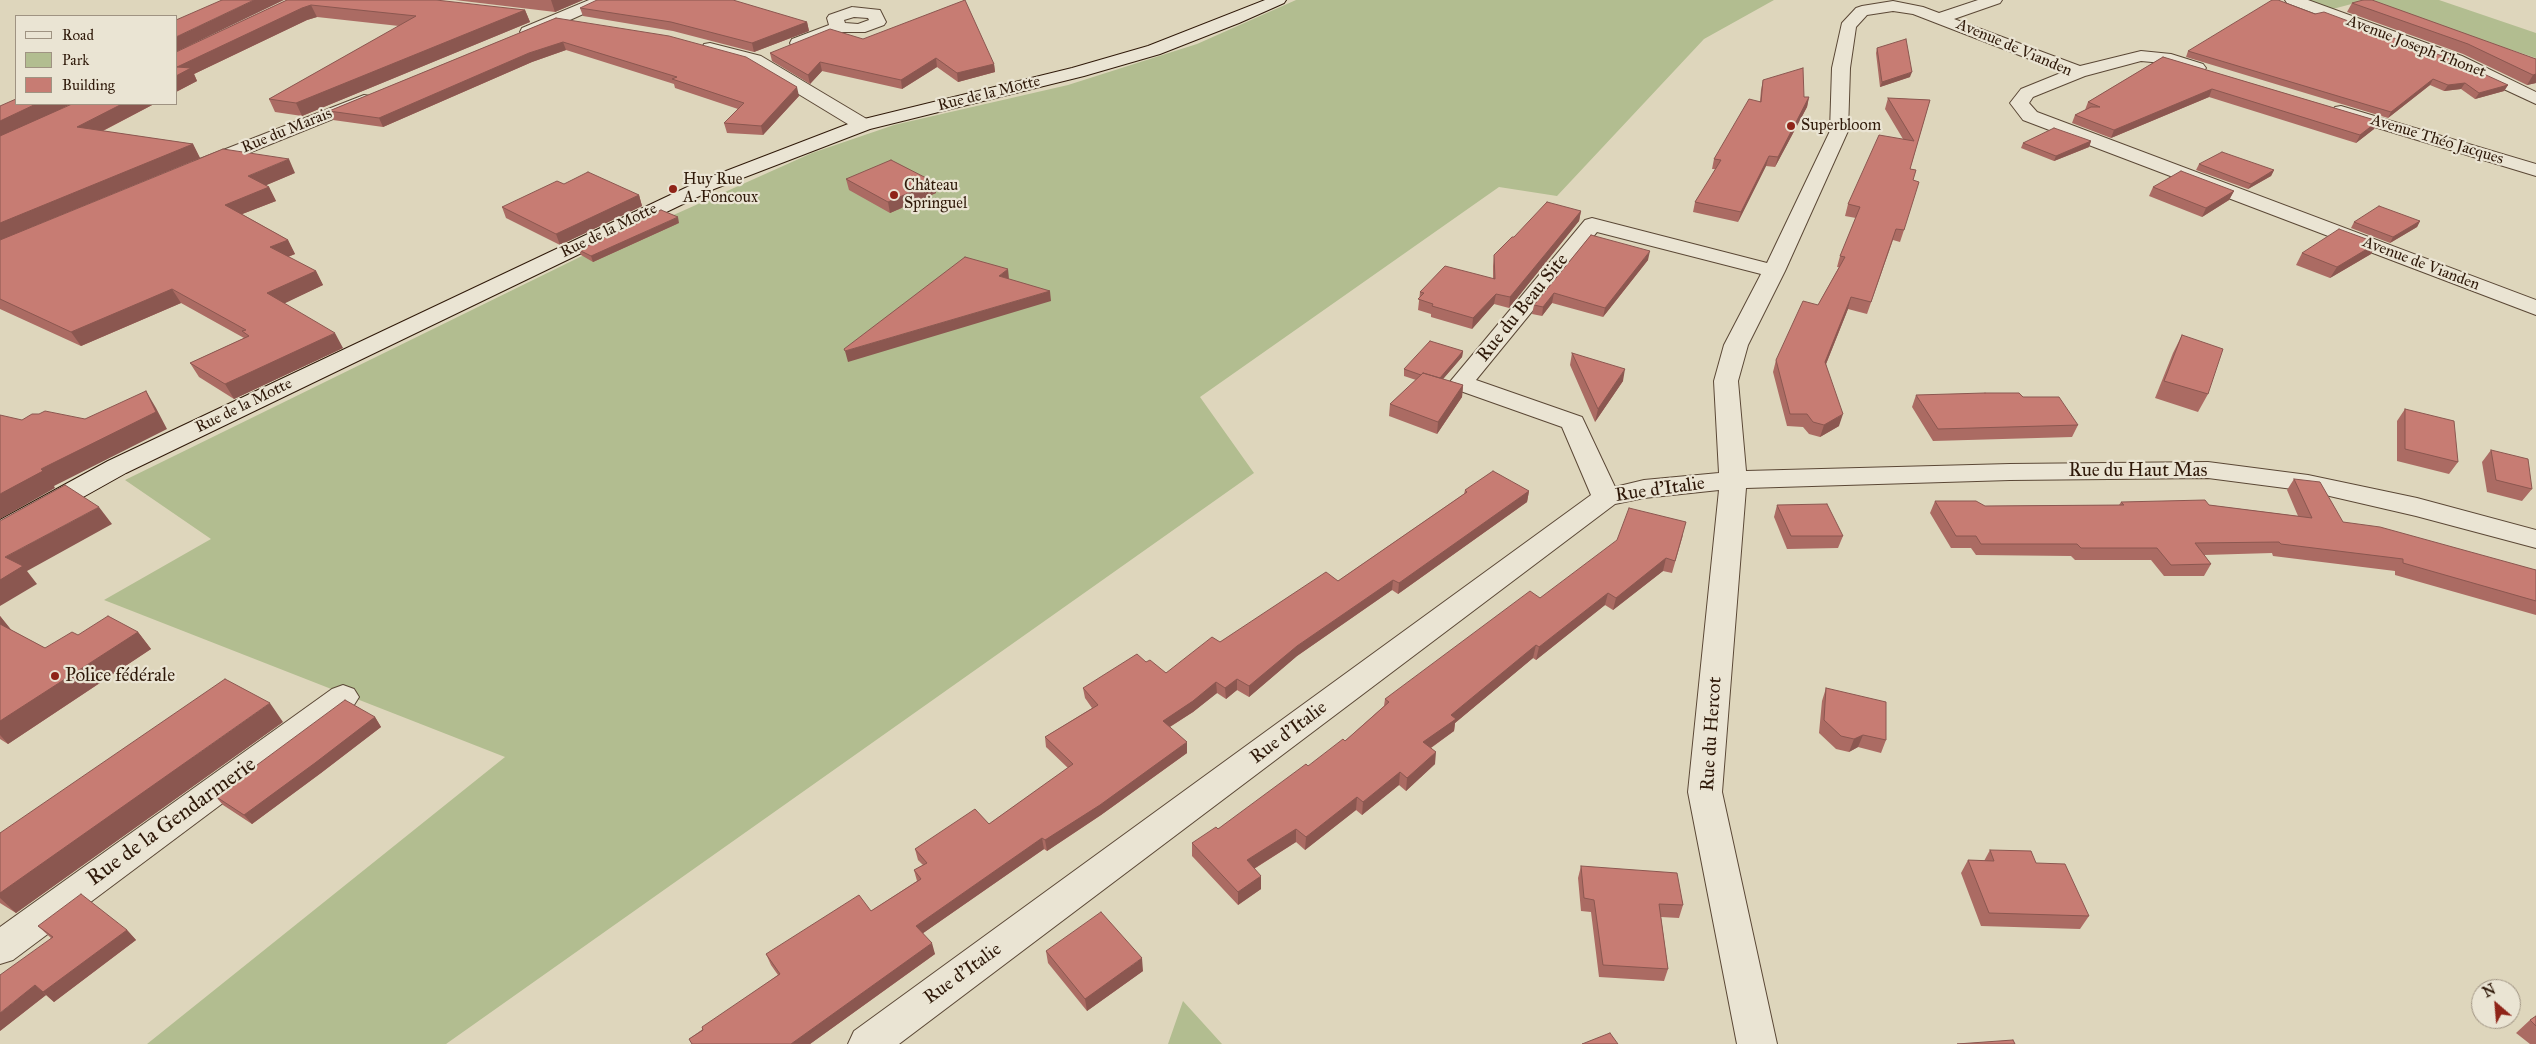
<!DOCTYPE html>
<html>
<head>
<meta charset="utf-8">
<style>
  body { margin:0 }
  #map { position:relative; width:2536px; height:1044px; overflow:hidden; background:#ded6bc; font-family:"IM FELL Great Primer",serif }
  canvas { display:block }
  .legend { position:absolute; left:15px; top:15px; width:162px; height:90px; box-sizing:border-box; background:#eae4d3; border:1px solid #9f9382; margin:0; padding:6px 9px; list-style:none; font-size:15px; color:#2f1909 }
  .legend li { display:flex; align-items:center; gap:10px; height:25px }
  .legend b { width:25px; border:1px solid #9f9382 }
  .north { position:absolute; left:2471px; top:979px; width:50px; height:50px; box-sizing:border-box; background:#eae4d3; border:1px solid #9f9382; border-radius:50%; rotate:333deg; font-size:14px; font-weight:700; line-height:20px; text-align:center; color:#2f1909 }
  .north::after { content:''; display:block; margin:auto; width:18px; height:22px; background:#8f2418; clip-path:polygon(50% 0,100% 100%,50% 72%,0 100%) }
</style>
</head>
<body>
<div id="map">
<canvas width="2536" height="1044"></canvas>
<ul class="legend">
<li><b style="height:6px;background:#eae4d3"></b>Road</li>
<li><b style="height:14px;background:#b2bd90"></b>Park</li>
<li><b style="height:14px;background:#c77c73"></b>Building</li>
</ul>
<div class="north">N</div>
</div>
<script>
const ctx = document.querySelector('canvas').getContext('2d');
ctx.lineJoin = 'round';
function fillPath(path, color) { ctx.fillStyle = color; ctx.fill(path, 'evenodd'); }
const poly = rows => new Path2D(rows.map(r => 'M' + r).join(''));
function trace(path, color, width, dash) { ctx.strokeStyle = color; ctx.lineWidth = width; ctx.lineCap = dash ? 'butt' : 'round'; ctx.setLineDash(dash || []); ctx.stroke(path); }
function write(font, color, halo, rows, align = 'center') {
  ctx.font = font + ' "IM FELL Great Primer",serif'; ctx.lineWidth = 4.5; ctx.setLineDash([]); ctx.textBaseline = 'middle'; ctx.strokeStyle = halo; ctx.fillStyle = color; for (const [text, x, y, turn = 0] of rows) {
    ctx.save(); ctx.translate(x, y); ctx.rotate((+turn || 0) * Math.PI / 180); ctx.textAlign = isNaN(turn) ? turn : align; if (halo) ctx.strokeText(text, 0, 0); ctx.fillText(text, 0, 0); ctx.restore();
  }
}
fillPath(poly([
  [1296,0,1774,0,1704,39,1557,196,1499,187,1200,397,1254,473,446,1044,147,1044,505,757,104,600,211,539,125,480,582,256,812,153,894,125,1068,85,1197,44],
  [2293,0,2439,0,2536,33,2536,58,2363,1,2325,11],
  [1183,1001,1222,1044,1168,1044]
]), '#b2bd90');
const street = poly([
  [589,0,610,0,608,3,534,36,528,37,520,32,522,28,589,0],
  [1978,0,2002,0,2000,3,1954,19,2080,66,2141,51,2171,54,2203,64,2206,68,2203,72,2197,73,2163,63,2141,61,2085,76,2033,97,2029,103,2037,112,2536,300,2536,315,2023,120,2010,103,2021,89,2063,72,1913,14,1893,11,1867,15,1856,27,1850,68,1848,131,1785,271,1748,345,1738,381,1746,471,2010,464,2208,462,2308,475,2417,498,2536,530,2536,548,2416,516,2308,491,2208,478,2010,480,1746,488,1722,792,1777,1044,1737,1044,1688,792,1719,490,1644,498,1615,504,899,1044,848,1044,854,1031,1591,495,1562,427,1452,388,1449,383,1585,220,1592,218,1767,263,1830,131,1832,68,1842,23,1856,8,1862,6,1893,1,1923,7,1939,13,1978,0],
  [1597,232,1761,274,1724,345,1714,381,1719,473,1644,480,1615,487,1582,417,1476,380,1597,232],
  [2285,0,2308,0,2462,56,2536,92,2536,104,2450,64,2287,3,2285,0],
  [852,7,880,10,886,22,884,25,865,32,840,32,798,48,792,47,790,43,792,39,829,25,827,18,829,15,852,7],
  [854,17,868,18,869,20,858,24,845,23,844,20,854,17],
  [710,43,761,56,870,121,872,125,870,129,856,129,749,64,704,52,702,48,704,44,710,43],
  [364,95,370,96,373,100,370,104,209,169,202,171,195,169,192,165,195,161,364,95],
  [2341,106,2536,164,2536,176,2335,115,2332,111,2335,107,2341,106],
  [343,685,354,689,359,697,354,705,13,960,0,964,0,927,332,689,343,685]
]);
const secondary = poly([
  [1265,0,1286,0,1284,3,1239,23,1160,54,1084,76,870,129,714,189,126,473,10,538,0,541,0,520,108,461,700,181,856,121,1072,68,1148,46,1265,0]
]);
trace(street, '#5b4836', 2);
trace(secondary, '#2f1909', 2);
fillPath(street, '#eae4d3');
fillPath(secondary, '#eae4d3');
fillPath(poly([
  [287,0,525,10,530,22,302,116,275,112,269,99,399,26,317,17,307,20,194,74,197,81,176,92,176,52],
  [455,0,583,0,555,12],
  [2352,3,2536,59,2536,83,2527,85,2463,54,2347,12],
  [580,8,807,22,809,31,754,52,673,31,583,16],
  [556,18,799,96,763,135,727,133,724,123,738,109,675,88,674,84,566,50,532,62,383,127,333,120,329,111],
  [863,39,994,64,995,72,958,82,937,67,902,89,822,71,810,84,772,61,770,53],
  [1877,48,1910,77,1880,87,1876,53],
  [2188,51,2508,85,2504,91,2475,99,2461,89,2444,91,2430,85,2388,118,2186,57],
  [2163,57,2378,121,2374,129,2356,143,2209,97,2111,138,2072,123,2075,115,2085,110,2088,102],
  [1763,80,1804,97,1809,97,1807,107,1775,167,1766,166,1738,222,1693,212,1695,202,1716,169,1712,169,1714,159,1760,101,1761,90],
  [1888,98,1930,100,1910,169,1913,180,1904,230,1900,242,1893,240,1867,314,1848,309,1826,364,1839,426,1820,437,1809,434,1803,427,1787,426,1773,372,1776,360,1818,305,1839,267,1837,267,1840,256,1856,218,1845,216,1848,204,1903,139,1885,109],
  [71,104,46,116,72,104,154,104,103,131,193,144,200,158,27,229,295,173,266,185,269,187,276,201,242,214,288,240,295,254,288,257,316,271,323,285,284,303,343,348,234,399,199,377,190,363,244,338,181,303,81,346,0,309,0,106],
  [2091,141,2089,147,2054,161,2021,148,2023,143],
  [2199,164,2274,170,2271,176,2248,189,2196,170],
  [846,179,936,193,890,213,849,190],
  [2153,187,2234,191,2229,200,2202,217,2149,196],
  [639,195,642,206,560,245,506,218,502,207],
  [1581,211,1579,221,1509,308,1494,304,1472,329,1431,317,1431,314,1418,310,1420,292,1493,279,1493,266,1494,255,1514,237],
  [2420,221,2417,227,2390,243,2351,228,2354,222],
  [679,223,593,262,581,255,579,250],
  [1591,235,1648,260,1603,317,1552,303,1542,316,1532,314,1534,305],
  [2377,243,2371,254,2330,278,2296,265,2302,253],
  [2182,335,2208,394,2198,412,2155,398,2173,353],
  [1463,351,1462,357,1443,379,1463,385,1462,397,1437,434,1389,416,1390,404,1416,380,1404,376,1404,369],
  [1572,353,1623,381,1595,422,1570,365],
  [1916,395,2078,425,2072,437,1933,441,1912,407],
  [2405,409,2458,462,2449,474,2397,461,2397,421],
  [2491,450,2532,489,2522,501,2487,492,2482,462],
  [2294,479,2343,522,2536,570,2536,615,2395,575,2395,571,2273,556,2272,553,2204,555,2211,564,2204,576,2164,576,2151,560,2075,560,2071,556,1976,555,1971,548,1951,548,1930,513,1935,501,1985,506,2119,505,2121,502,2209,505,2298,516,2287,490],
  [1465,490,1529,491,1527,502,1398,594,1392,590,1297,656,1249,697,1237,690,1226,699,1217,693,1193,712,1170,727,1187,753,1101,815,1047,851,1044,849,923,933,935,954,810,1044,692,1044,689,1039,778,975,771,965,766,954,871,911,917,881,914,870,923,865,918,860,915,849,989,824,1068,768,1046,747,1045,737,1092,708,1085,698,1083,688,1146,662,1166,673,1220,642,1338,581,1464,494],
  [1777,505,1843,536,1838,548,1787,549,1774,517],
  [1683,535,1672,573,1663,571,1613,610,1605,605,1536,660,1533,658,1455,723,1454,731,1431,748,1435,764,1406,791,1399,785,1362,815,1356,810,1305,850,1296,842,1254,869,1261,889,1238,905,1192,856,1192,843,1218,829,1345,741,1384,706,1385,699,1540,598],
  [0,616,11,630,45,648,78,635,138,632,151,649,8,744,0,739],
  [1826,688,1886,740,1881,753,1858,747,1849,752,1836,749,1819,733,1822,701],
  [375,717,381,727,321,773,252,824,223,805,215,796],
  [283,722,16,913,0,903,0,833],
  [1990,850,2036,863,2089,916,2080,929,1981,926,1961,873,1968,860,1984,861],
  [1581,866,1683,905,1679,918,1661,917,1668,969,1664,981,1599,977,1591,912,1581,911,1578,878],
  [38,926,127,930,136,940,54,1002,46,995,0,1031,51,938],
  [1046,951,1143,971,1087,1011,1048,963],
  [2536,1016,2536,1044,2530,1044,2516,1033,2530,1020]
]), '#ab6b63');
fillPath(poly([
  [254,0,284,0,176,52,176,37],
  [551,0,583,0,555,12],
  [311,5,317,17,307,20,194,74,197,81,176,92,177,67,302,8],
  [525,10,530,22,302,116,296,103],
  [807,22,809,31,754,52,752,43],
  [563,42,566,50,532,62,383,127,379,118,529,53],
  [936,58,937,67,902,89,901,80],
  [820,62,822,71,810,84,808,75],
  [994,64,995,72,958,82,957,73],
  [1912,72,1910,77,1880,87,1882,82],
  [2536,74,2536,83,2527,85,2533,75],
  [2433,79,2430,85,2388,118,2391,112],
  [2465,83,2461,89,2444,91,2448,85],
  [2508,85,2504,91,2475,99,2479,93],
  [797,87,799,96,763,135,761,126],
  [2212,89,2209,97,2111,138,2114,130],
  [1809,97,1807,107,1775,167,1778,157],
  [36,104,71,104,0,138,0,121],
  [122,104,154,104,85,140,77,127],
  [2378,121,2374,129,2356,143,2360,135],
  [2091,141,2089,147,2054,161,2056,156],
  [193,144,200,158,0,240,0,223],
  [1769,156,1766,166,1738,222,1741,212],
  [289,159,295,173,255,190,248,176],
  [2274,170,2271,176,2248,189,2251,184],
  [934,182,936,193,890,213,888,202],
  [269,187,276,201,232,218,225,205],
  [2234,191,2229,200,2202,217,2206,208],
  [639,195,642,206,560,245,556,234],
  [1581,211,1579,221,1509,308,1510,297],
  [678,217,679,223,593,262,591,256],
  [2420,221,2417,227,2390,243,2393,237],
  [288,240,295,254,277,261,270,247],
  [2377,243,2371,254,2330,278,2337,267],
  [1650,251,1648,260,1603,317,1605,308],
  [1008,269,1009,279,999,276],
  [316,271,323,285,275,308,267,293],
  [172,289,181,303,81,346,71,332],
  [1050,291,1051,301,848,362,845,351],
  [1554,293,1552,303,1542,316,1543,307],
  [1496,294,1494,304,1472,329,1473,318],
  [1851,297,1848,309,1822,374,1825,362],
  [335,333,343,348,234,399,225,384],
  [1463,351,1462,357,1437,386,1437,380],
  [1625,369,1623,381,1595,422,1598,409],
  [1463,385,1462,397,1437,434,1438,422],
  [146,391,156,408,167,429,54,486,55,488,0,519,0,494,41,469],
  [1843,414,1839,426,1820,437,1824,425],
  [1529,491,1527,502,1398,594,1399,583],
  [99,507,112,524,27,571,37,584,0,606,0,580,5,557],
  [1666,558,1663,571,1613,610,1616,598],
  [1393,580,1392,590,1297,656,1249,697,1249,686,1297,646],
  [1608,593,1605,605,1536,660,1539,647],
  [0,616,13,632,0,631],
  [138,632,151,649,8,744,0,735,0,721],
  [1536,645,1533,658,1455,723,1454,731,1422,754,1423,742,1451,715],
  [1237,679,1237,690,1226,699,1225,688],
  [1216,682,1217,693,1193,712,1163,731,1163,721],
  [270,703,283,722,16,913,0,898,0,893],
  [375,717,381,727,321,773,252,824,244,815],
  [1863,735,1858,747,1849,752,1854,739],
  [1187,742,1187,753,1101,815,1047,851,1045,840],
  [1436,752,1435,764,1406,791,1407,778],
  [1400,772,1399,785,1362,815,1363,802],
  [1357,797,1356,810,1305,850,1306,837],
  [1296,829,1296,842,1247,873,1247,860],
  [1042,838,1044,849,919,936,916,926],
  [1261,876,1261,889,1238,905,1238,892],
  [127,930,136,940,54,1002,43,992],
  [932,943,935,954,810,1044,791,1044],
  [1142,958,1143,971,1087,1011,1085,999],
  [35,985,46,995,0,1031,0,1013]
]), '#8b5750');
const building = poly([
  [222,0,254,0,176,37,176,20,222,0],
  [287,0,436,0,525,10,296,103,269,99,416,16,311,5,302,8,177,67,191,68,176,76,176,52,287,0],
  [597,0,733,0,807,22,752,43,671,22,580,8,597,0],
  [965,0,994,64,957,73,936,58,901,80,820,62,808,75,770,53,830,29,863,39,965,0],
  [2272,0,2278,0,2315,14,2324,12,2453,60,2508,85,2479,93,2465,83,2448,85,2433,79,2391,112,2188,51,2272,0],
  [2363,0,2372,0,2536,59,2536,74,2533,75,2468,44,2352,3,2363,0],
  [556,18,669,36,746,57,797,87,761,126,724,123,744,103,672,79,677,77,563,42,529,53,379,118,329,111,556,18],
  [1906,39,1912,72,1882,82,1877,48,1906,39],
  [2163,57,2378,121,2360,135,2212,89,2114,130,2075,115,2091,107,2100,107,2088,102,2163,57],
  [1803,68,1804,97,1809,97,1778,157,1769,156,1741,212,1695,202,1721,160,1714,159,1749,99,1761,102,1763,80,1803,68],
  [1888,98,1930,100,1910,169,1916,170,1913,180,1919,182,1904,230,1896,229,1871,302,1851,297,1825,362,1843,414,1824,425,1813,422,1807,414,1790,414,1776,360,1803,301,1818,305,1845,257,1840,256,1860,207,1848,204,1879,135,1914,141,1888,98],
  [16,99,16,104,36,104,0,121,0,106,16,99],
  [72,104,122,104,77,127,193,144,0,223,0,136,72,104],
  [2054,128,2091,141,2056,156,2023,143,2054,128],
  [223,149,289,159,248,176,269,187,225,205,288,240,270,247,316,271,267,293,335,333,225,384,190,363,249,336,242,331,246,330,172,289,71,332,0,299,0,240,223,149],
  [2222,152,2274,170,2251,184,2199,164,2222,152],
  [891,160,934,182,888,202,846,179,891,160],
  [2181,171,2234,191,2206,208,2153,187,2181,171],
  [588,172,639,195,556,234,502,207,557,181,564,184,588,172],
  [1547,202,1581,211,1510,297,1496,294,1473,318,1432,306,1433,304,1418,299,1424,293,1420,292,1445,266,1495,279,1494,255,1512,237,1514,237,1547,202],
  [2379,206,2420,221,2393,237,2354,222,2379,206],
  [661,210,678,217,591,256,579,250,661,210],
  [2339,229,2377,243,2337,267,2302,253,2339,229],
  [1591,235,1650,251,1605,308,1554,293,1543,307,1534,305,1591,235],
  [965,257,1008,269,999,276,1050,291,845,351,844,349,965,257],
  [2182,335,2223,349,2208,394,2164,381,2182,335],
  [1430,341,1463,351,1440,378,1423,373,1421,375,1404,369,1430,341],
  [1572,353,1625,369,1598,409,1572,353],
  [1423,373,1463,385,1438,422,1390,404,1423,373],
  [146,391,156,412,41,469,43,471,0,494,0,415,22,420,32,414,39,414,45,411,85,419,146,391],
  [1985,393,2019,393,2023,397,2059,397,2078,425,1938,429,1916,395,1985,393],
  [2405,409,2454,421,2458,462,2405,449,2405,409],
  [2491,450,2528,459,2532,489,2496,480,2491,450],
  [1493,471,1529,491,1399,583,1393,580,1297,646,1249,686,1237,679,1225,688,1216,682,1193,701,1163,721,1187,742,1100,805,1045,840,1042,838,916,926,932,943,791,1044,692,1044,689,1039,703,1030,702,1027,780,974,766,954,859,895,871,911,921,879,914,870,927,863,915,849,975,809,989,824,1073,764,1045,737,1098,705,1083,688,1137,654,1146,662,1150,660,1166,673,1212,637,1220,642,1326,572,1338,581,1467,492,1465,490,1493,471],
  [2294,479,2320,482,2343,522,2380,527,2536,570,2536,601,2403,563,2403,559,2281,544,2279,542,2195,543,2211,564,2171,565,2157,548,2081,548,2077,544,1981,544,1976,536,1956,536,1935,501,1976,501,1985,506,2124,505,2121,502,2205,500,2209,505,2312,518,2294,479],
  [65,485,99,507,5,557,23,566,0,580,0,521,65,485],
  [1827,504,1843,536,1791,536,1777,505,1827,504],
  [1629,508,1686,522,1675,561,1666,558,1616,598,1608,593,1539,647,1536,645,1451,715,1456,719,1423,742,1436,752,1407,778,1400,772,1363,802,1357,797,1306,837,1296,829,1247,860,1261,876,1238,892,1192,843,1216,827,1218,829,1306,764,1308,766,1343,739,1345,741,1389,702,1385,699,1530,591,1540,598,1617,540,1629,508],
  [108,616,138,632,0,721,0,624,45,648,72,632,78,635,108,616],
  [225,679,270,703,0,893,0,833,225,679],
  [1826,688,1886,702,1886,740,1863,735,1854,739,1841,736,1824,720,1826,688],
  [345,700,375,717,315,763,244,815,215,796,345,700],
  [1990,850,2031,851,2036,863,2065,864,2089,916,1989,913,1968,860,1994,861,1990,850],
  [1581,866,1677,873,1683,905,1659,904,1668,969,1603,965,1594,900,1584,898,1581,866],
  [81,894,127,930,43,992,35,985,0,1013,0,975,53,937,38,926,81,894],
  [1101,912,1142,958,1085,999,1046,951,1101,912],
  [2536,1016,2536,1026,2530,1020,2536,1016],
  [1610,1033,1618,1044,1582,1044,1610,1033],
  [2013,1040,2015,1044,1957,1044,2013,1040]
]);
fillPath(building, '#c77c73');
trace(building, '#8b5750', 1);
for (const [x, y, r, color] of [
  [1791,126,5,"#8f2418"],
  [673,189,5,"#8f2418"],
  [894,195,5,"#8f2418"],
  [55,676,5,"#8f2418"]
]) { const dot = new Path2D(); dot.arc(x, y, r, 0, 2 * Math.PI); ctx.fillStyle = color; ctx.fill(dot); trace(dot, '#eae4d3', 2); }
write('16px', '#2f1909', '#eae4d3', [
  ["Avenue Joseph Thonet",2416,47,21],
  ["Avenue de Vianden",2014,48,23],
  ["Rue de la Motte",989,94,-14],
  ["Rue du Marais",287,131,-22],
  ["Avenue Théo Jacques",2437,140,17],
  ["Rue de la Motte",609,231,-26],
  ["Avenue de Vianden",2421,264,21],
  ["Rue de la Motte",244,406,-26]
]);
write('16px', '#2f1909', '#eae4d3', [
  ["Superbloom",1801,126],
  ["Huy Rue",683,180],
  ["A. Foncoux",683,198],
  ["Château",904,186],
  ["Springuel",904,204]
], 'left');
write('19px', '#2f1909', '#eae4d3', [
  ["Rue du Beau Site",1523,308,-51],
  ["Rue du Haut Mas",2138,471],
  ["Rue d'Italie",1660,490,-8],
  ["Rue d'Italie",1289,733,-37],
  ["Rue du Hercot",1712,734,-86],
  ["Rue d'Italie",963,974,-36]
]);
write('19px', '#2f1909', '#eae4d3', [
  ["Police fédérale",65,676]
], 'left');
write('22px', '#2f1909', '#eae4d3', [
  ["Rue de la Gendarmerie",172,822,-36]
]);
</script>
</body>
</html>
